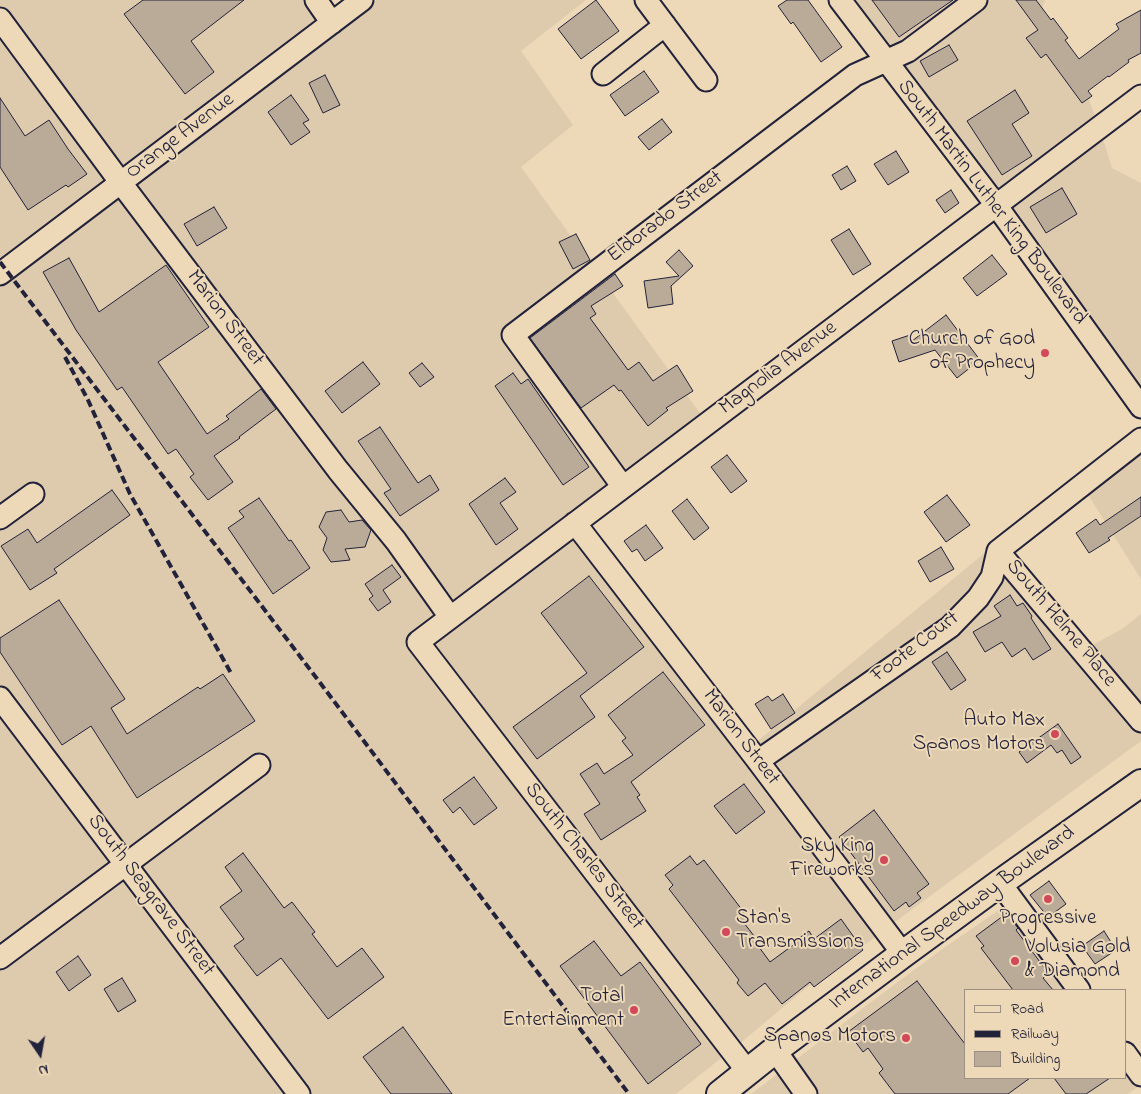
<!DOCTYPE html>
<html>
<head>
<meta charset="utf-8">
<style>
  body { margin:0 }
  #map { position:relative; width:1141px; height:1094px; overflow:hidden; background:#edd9b7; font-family:"Indie Flower",sans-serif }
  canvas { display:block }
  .legend { position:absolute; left:964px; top:989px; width:162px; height:90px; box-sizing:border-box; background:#edd9b7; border:1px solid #9c9085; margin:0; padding:6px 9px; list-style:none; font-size:15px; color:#22223b }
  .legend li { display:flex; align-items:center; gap:10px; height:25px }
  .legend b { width:25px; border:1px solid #9c9085 }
  .north { position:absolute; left:15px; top:1029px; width:50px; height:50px; -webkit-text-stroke:4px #edd9b7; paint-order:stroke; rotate:168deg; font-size:14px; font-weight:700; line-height:20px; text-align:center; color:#22223b }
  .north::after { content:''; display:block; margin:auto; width:18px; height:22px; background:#22223b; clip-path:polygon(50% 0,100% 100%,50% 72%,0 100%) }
</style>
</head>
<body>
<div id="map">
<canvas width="1141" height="1094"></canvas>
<ul class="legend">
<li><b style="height:6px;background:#edd9b7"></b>Road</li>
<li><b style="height:6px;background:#22223b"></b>Railway</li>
<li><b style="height:14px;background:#baab98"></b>Building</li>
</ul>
<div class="north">N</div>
</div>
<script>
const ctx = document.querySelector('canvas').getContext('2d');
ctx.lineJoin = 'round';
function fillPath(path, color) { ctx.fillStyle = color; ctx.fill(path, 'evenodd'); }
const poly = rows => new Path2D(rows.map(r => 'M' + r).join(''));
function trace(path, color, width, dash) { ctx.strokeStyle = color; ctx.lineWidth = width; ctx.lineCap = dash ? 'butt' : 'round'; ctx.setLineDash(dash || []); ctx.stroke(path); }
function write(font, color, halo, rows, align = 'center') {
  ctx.font = font + ' "Indie Flower",sans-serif'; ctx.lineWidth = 4; ctx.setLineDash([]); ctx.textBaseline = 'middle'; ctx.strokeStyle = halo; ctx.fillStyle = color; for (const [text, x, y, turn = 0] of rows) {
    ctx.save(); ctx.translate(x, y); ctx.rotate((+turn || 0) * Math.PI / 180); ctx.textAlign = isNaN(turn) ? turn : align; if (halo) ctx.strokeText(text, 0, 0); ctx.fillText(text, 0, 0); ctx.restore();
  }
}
fillPath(poly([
  [0,0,306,0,321,20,122,170,0,5],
  [377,0,586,0,521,51,573,125,521,167,591,264,508,327,611,484,452,605,132,185],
  [850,0,961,0,904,43,888,50],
  [991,0,1045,0,1039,17,1069,45,1096,119,997,193,900,65,913,59],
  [0,32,109,180,0,263],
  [1102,136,1112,168,1141,183,1141,393,1008,207],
  [119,195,390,547,438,615,418,629,406,639,406,640,416,654,725,1055,676,1094,309,1094,138,867,270,769,261,753,127,852,0,684,0,529,44,497,35,482,0,507,0,285],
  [602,278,702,416,624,474,524,337],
  [1141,450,1141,579,1087,493],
  [574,535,878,935,805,989,738,1045,430,644],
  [987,551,984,573,971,592,945,620,760,750,755,743],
  [1002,569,1024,595,1070,657,1075,655,1141,733,1141,741,1040,815,891,925,770,764,954,635],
  [1141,614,1141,708,1089,647,1122,629],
  [0,712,114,862,0,947],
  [125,876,289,1094,0,1094,0,969],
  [1006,905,1068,990,965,990,965,1078,1125,1078,1125,1067,1139,1086,1128,1094,816,1094,793,1062,867,1005,941,950],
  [780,1072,796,1094,751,1094]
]), '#decbae');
const building = poly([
  [143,0,244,0,191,41,214,72,185,94,124,14,143,0],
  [596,0,619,31,581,59,558,29,596,0],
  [787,0,808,0,842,47,821,62,793,22,791,24,778,6,787,0],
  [872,0,953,0,899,37,872,0],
  [1016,0,1036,0,1051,20,1053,18,1068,38,1065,40,1079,59,1119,29,1116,24,1141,10,1141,53,1128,60,1129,62,1109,77,1108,76,1088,91,1092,96,1082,103,1046,54,1041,58,1026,38,1038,30,1016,0],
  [949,45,958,60,929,77,920,61,949,45],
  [644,71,659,92,625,116,610,95,644,71],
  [325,75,340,105,323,113,309,83,325,75],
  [1015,90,1029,113,1012,124,1032,156,1002,175,967,121,1015,90],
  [291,95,309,120,303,123,310,132,291,145,268,112,291,95],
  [0,98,25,136,49,120,68,149,87,174,68,187,66,185,28,210,0,167,0,98],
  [662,119,672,132,649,150,638,137,662,119],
  [896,151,909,172,888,185,874,164,896,151],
  [847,166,856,181,841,190,832,175,847,166],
  [1062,188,1077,214,1046,233,1030,207,1062,188],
  [951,190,959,203,945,213,936,200,951,190],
  [214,207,227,228,197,246,184,224,214,207],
  [849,229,871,264,853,275,831,240,849,229],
  [576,234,590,260,573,269,559,242,576,234],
  [679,250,693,266,671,286,673,304,648,308,644,281,679,276,666,262,679,250],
  [992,255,1007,274,977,296,963,278,992,255],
  [69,258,99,312,166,265,209,327,158,362,207,434,229,419,226,416,261,389,276,409,239,437,240,438,214,456,233,482,208,500,190,477,194,474,176,449,168,454,122,387,117,390,76,330,43,272,69,258],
  [615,274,623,286,591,306,596,314,590,318,628,370,639,362,653,381,677,365,693,391,666,408,668,410,648,426,621,390,619,391,614,385,581,408,530,338,615,274],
  [946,315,980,360,957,378,935,350,899,362,892,341,910,335,912,341,946,315],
  [363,362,380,384,342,413,325,391,363,362],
  [422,363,434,377,420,387,409,373,422,363],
  [513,373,521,384,528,379,589,467,563,485,495,386,513,373],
  [380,427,418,483,430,475,439,490,400,516,384,493,391,489,358,441,380,427],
  [727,455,747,481,731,493,711,467,727,455],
  [505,478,516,492,500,503,518,529,496,545,469,504,505,478],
  [112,490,130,515,54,569,57,573,30,590,1,546,28,529,37,543,112,490],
  [947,495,970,525,946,542,924,512,947,495],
  [1141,497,1141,516,1108,538,1110,540,1089,553,1076,533,1096,519,1100,525,1141,497],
  [259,498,289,541,291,540,310,568,273,594,228,528,244,517,239,511,259,498],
  [687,499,709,528,694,540,672,511,687,499],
  [341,510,349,522,362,520,371,530,365,547,345,549,350,560,331,562,323,550,327,538,319,527,326,512,341,510],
  [646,525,663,548,645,561,637,549,632,552,624,541,646,525],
  [941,547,954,569,930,582,918,561,941,547],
  [392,565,401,577,383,590,391,602,378,611,369,599,373,596,365,584,392,565],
  [589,576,644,647,580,696,595,717,537,759,513,727,587,673,541,613,589,576],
  [1010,595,1017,606,1023,603,1032,616,1031,618,1051,649,1033,660,1025,648,1012,657,1002,642,985,652,973,632,1001,616,994,606,1010,595],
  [59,600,125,699,111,708,127,734,198,687,200,689,223,674,255,721,137,798,91,726,62,745,0,652,0,638,59,600],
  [947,652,966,680,951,690,932,662,947,652],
  [663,672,705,725,631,782,640,795,637,797,646,811,601,840,584,814,600,804,580,774,597,763,604,774,633,755,622,741,626,738,608,715,663,672],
  [783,694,795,713,771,729,755,704,768,696,772,701,783,694],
  [1058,724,1081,757,1071,764,1062,750,1057,753,1051,745,1027,763,1019,752,1058,724],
  [474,777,497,808,474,825,460,807,453,813,443,800,474,777],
  [744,784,765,812,736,834,714,806,744,784],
  [874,810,929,884,917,893,921,898,909,907,906,902,894,911,839,837,874,810],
  [243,853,284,908,292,902,315,932,312,934,337,967,362,948,384,977,328,1019,281,958,257,976,234,946,244,939,220,907,242,891,225,867,243,853],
  [690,856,697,865,704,860,749,919,744,923,758,941,756,943,770,962,796,943,795,941,809,931,814,939,841,919,863,950,814,987,810,982,782,1004,765,983,748,996,737,983,739,980,669,889,673,885,665,875,690,856],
  [1049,881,1066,904,1051,915,1050,914,1047,916,1030,895,1049,881],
  [1007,913,1018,928,1016,930,1049,974,1043,978,1053,990,1013,990,981,948,984,946,976,936,1007,913],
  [1104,931,1116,950,1095,964,1082,946,1104,931],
  [594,941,621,976,640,962,701,1044,648,1084,560,966,594,941],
  [78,956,91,975,69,991,56,972,78,956],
  [122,978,136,1001,118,1012,104,989,122,978],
  [917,981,965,1044,965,1078,1030,1078,1008,1094,895,1094,879,1073,883,1069,868,1048,863,1052,848,1032,917,981],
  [403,1027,452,1094,391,1094,363,1057,403,1027],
  [1054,1078,1110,1078,1086,1094,1066,1094,1054,1078]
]);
fillPath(building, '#baab98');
trace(building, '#22223b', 1);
const minor = poly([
  [316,0,332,23],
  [646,0,706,80],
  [840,0,996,205,1141,407],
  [0,19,121,183,338,470,396,541,450,617],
  [603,74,665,25],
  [0,274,362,0],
  [623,487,513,335,855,75,908,51,976,0],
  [0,518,33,494],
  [575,523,758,761,903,954],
  [998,551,1141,721],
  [0,698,299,1094],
  [758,761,950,627,978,598,992,577,998,551,1141,439],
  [1000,883,1079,990],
  [0,958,259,765],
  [775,1050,806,1094],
  [1125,1053,1141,1075],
  [748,1072,418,642,1141,96]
]);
const major = poly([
  [720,1094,775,1050,903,954,1000,883,1141,783]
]);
trace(minor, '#22223b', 25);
trace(major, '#22223b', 30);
trace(minor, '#edd9b7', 21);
trace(major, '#edd9b7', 26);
trace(poly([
  [0,262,318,680,629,1094],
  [65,357,88,400,130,494,231,673]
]), '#22223b', 4, [8, 4]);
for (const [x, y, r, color] of [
  [1045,353,5,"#d1495b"],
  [1055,734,5,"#d1495b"],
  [884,860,5,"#d1495b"],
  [1048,899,5,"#d1495b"],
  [726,932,5,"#d1495b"],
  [1015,961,5,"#d1495b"],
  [634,1010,5,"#d1495b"],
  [906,1038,5,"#d1495b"]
]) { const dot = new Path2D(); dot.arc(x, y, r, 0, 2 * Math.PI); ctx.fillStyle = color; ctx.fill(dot); trace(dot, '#edd9b7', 2); }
write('21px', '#22223b', '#edd9b7', [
  ["Orange Avenue",181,137,-37],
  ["South Martin Luther King Boulevard",991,203,53],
  ["Eldorado Street",666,218,-37],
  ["Marion Street",224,319,53],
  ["Magnolia Avenue",779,369,-37],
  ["South Helme Place",1060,624,50],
  ["Foote Court",916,648,-37],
  ["Marion Street",740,738,53],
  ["South Charles Street",583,857,52],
  ["South Seagrave Street",150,896,53],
  ["International Speedway Boulevard",953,919,-36]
]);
write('21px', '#22223b', '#edd9b7', [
  ["Church of God",1035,341],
  ["of Prophecy",1035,365],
  ["Auto Max",1045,722],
  ["Spanos Motors",1045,746],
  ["Sky King",874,848],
  ["Fireworks",874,872],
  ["Stan's",736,920,"left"],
  ["Transmissions",736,944,"left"],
  ["Progressive",1048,920,"center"],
  ["Volusia Gold",1025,949,"left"],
  ["& Diamond",1025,973,"left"],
  ["Total",624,998],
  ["Entertainment",624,1022],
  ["Spanos Motors",896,1038]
], 'right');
</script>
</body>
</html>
